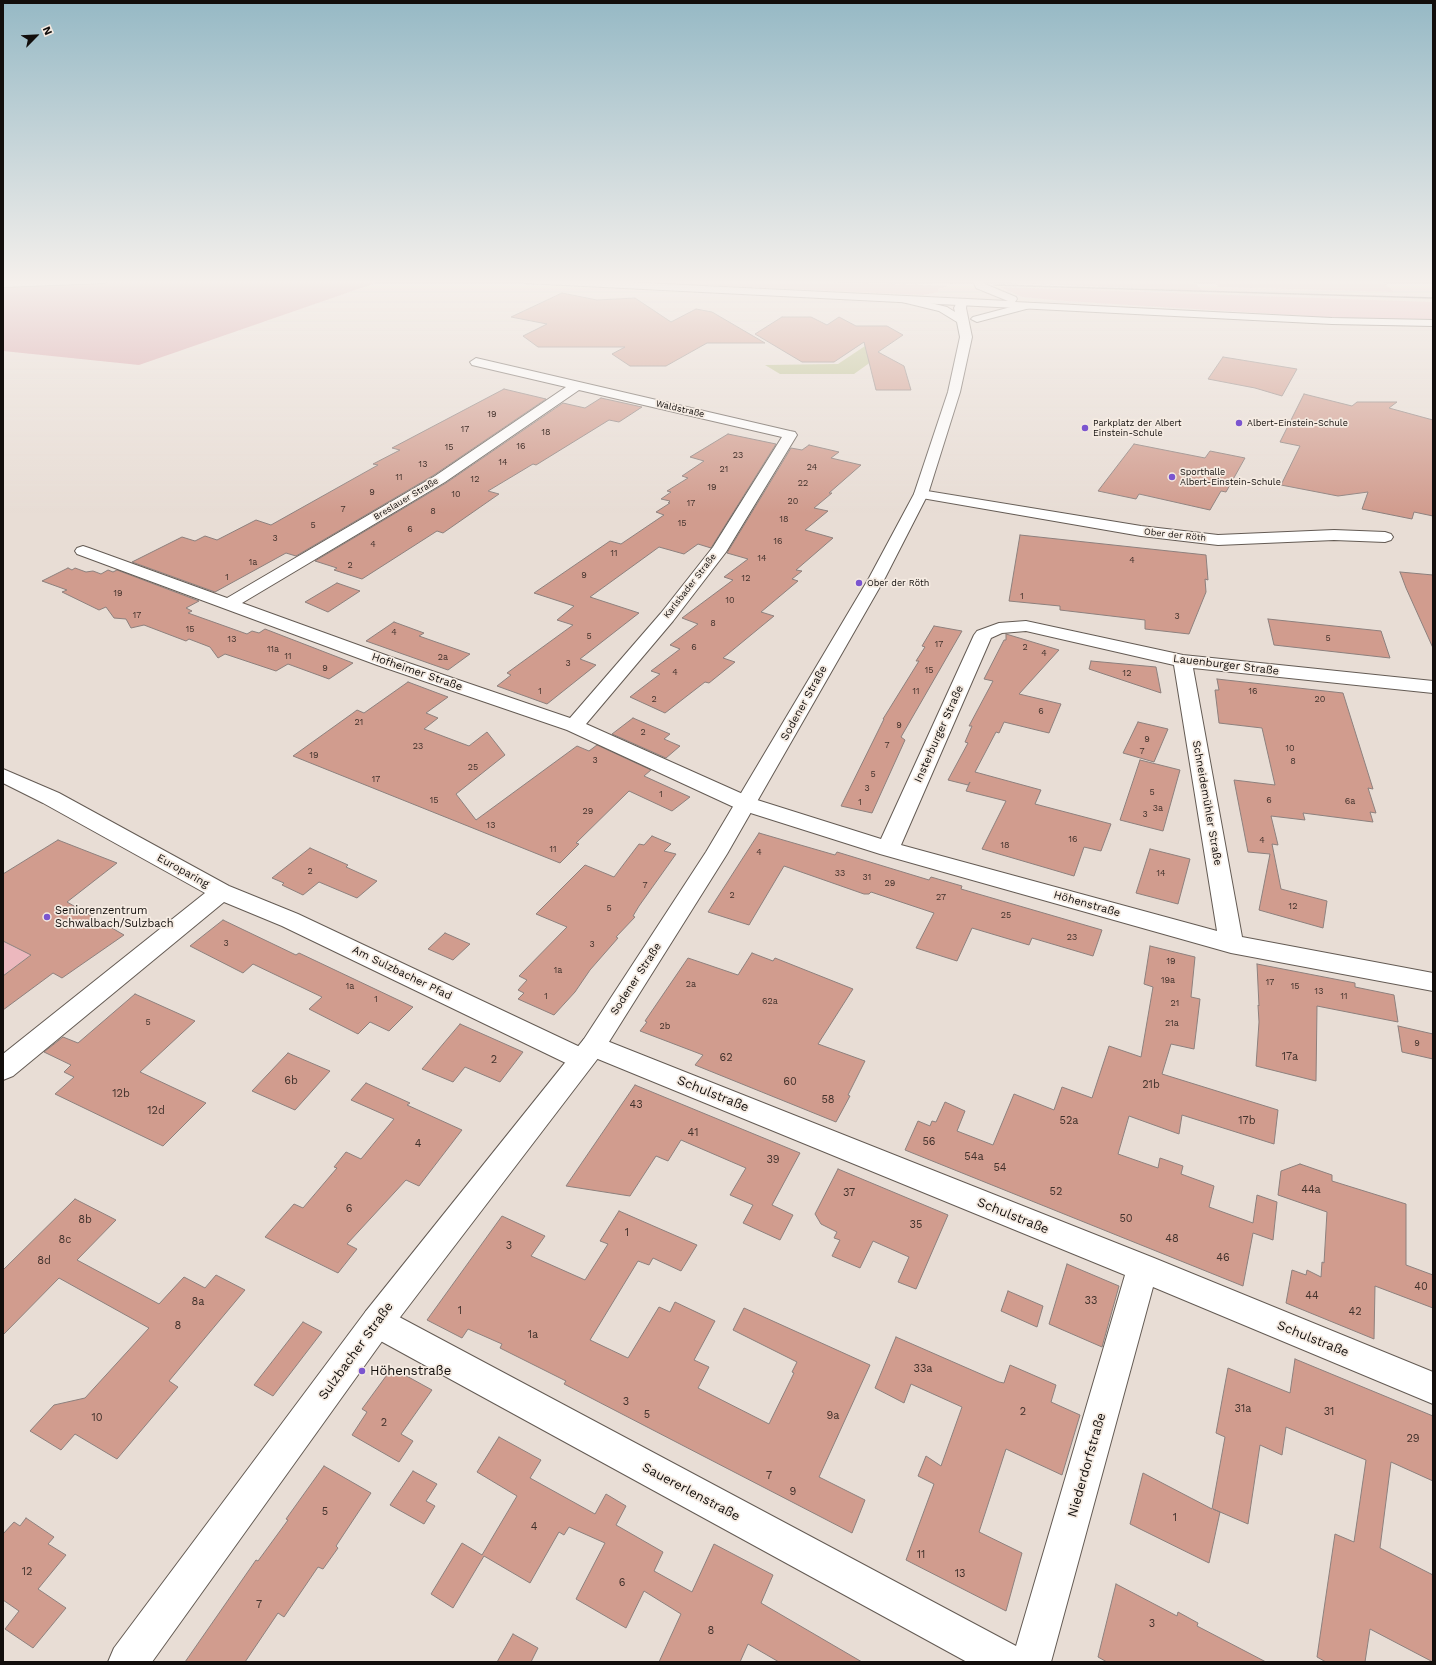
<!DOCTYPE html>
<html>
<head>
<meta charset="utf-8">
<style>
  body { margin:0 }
  #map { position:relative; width:1436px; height:1665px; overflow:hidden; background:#e8ddd5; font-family:"Work Sans",sans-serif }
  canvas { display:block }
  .frame { position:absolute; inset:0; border:4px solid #120e0c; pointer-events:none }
  .north { position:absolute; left:16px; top:16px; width:40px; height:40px; -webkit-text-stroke:3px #f5ebe2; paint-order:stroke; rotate:66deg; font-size:11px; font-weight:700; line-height:16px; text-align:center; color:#120e0c }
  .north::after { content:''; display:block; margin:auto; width:14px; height:18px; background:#120e0c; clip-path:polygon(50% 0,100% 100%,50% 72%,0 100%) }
</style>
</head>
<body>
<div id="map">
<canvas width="1436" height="1665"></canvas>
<div class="frame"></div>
<div class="north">N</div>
</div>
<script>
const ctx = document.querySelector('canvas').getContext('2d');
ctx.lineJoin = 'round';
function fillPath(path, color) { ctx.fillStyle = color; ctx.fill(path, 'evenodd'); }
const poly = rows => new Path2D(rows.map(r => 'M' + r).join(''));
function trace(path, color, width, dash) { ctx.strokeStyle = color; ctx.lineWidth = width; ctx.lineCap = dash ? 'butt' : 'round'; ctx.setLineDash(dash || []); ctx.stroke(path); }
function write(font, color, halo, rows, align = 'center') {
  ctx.font = font + ' "Work Sans",sans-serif'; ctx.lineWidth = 3.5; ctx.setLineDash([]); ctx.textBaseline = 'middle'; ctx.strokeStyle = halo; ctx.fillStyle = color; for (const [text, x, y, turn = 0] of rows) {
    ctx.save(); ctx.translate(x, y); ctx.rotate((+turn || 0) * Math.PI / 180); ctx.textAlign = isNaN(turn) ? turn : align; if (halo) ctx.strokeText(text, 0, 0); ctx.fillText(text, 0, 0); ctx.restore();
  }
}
fillPath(poly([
  [588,280,769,280,949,286,938,289,939,292,923,295],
  [993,280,1192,280,1203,291,993,282],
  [1214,280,1381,280,1394,292,1218,287],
  [1000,287,1433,302,1433,320,1339,318,1065,301,1022,297],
  [3,941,18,949,25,944,37,950,3,976]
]), '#ecb8be');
fillPath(poly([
  [3,280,384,280,139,365,3,351]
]), '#d69fa5');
fillPath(poly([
  [865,346,882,354,854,374,780,374,765,365,838,364]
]), '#bcc190');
const building = poly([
  [562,293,597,300,635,298,671,322,696,309,712,312,765,343,707,343,666,366,630,366,612,354,625,347,538,347,523,336,547,324,511,317,562,293],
  [782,317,811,317,827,325,839,317,856,326,887,326,903,335,878,352,904,366,911,390,876,390,864,342,834,362,802,362,755,334,782,317],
  [1223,357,1297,369,1282,396,1255,388,1208,379,1223,357],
  [504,389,546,399,434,475,296,556,286,553,215,592,132,562,182,537,195,541,205,536,217,540,256,520,271,525,378,465,373,464,400,450,392,448,504,389],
  [1304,394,1352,406,1357,402,1397,402,1389,408,1433,420,1433,516,1414,512,1412,519,1362,509,1368,492,1338,496,1281,485,1300,446,1280,442,1304,394],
  [601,398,642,407,619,422,609,420,536,465,533,464,488,491,499,494,443,533,437,531,362,579,334,570,337,568,315,561,446,483,563,403,585,408,601,398],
  [728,434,776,444,711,548,698,544,684,554,659,547,590,597,639,613,580,659,596,665,547,704,497,686,511,675,507,673,573,625,557,620,574,606,534,593,610,541,621,544,664,515,656,512,670,503,668,503,670,501,661,499,671,492,667,491,688,478,682,476,704,461,690,457,728,434],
  [1134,444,1205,458,1210,451,1245,458,1226,492,1221,491,1210,510,1139,494,1136,499,1098,491,1134,444],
  [809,445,839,452,831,458,861,465,829,493,832,493,814,508,828,511,805,530,833,538,796,570,802,571,792,579,798,581,761,612,774,616,723,658,735,662,709,683,705,682,665,713,630,697,660,674,651,671,680,649,670,645,698,624,682,618,733,580,724,577,748,559,727,553,791,448,802,450,809,445],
  [1020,535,1206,555,1208,580,1205,579,1206,592,1189,634,1145,629,1145,620,1060,610,1060,606,1009,601,1020,535],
  [68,568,72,570,75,568,86,572,93,571,101,574,108,570,113,572,117,570,199,601,186,608,192,611,188,613,247,634,252,631,259,633,265,629,353,663,329,679,288,664,276,671,225,654,218,658,210,647,189,639,186,641,144,625,131,628,126,619,114,618,106,607,99,610,62,592,67,590,42,581,68,568],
  [1400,572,1433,575,1433,648,1406,588,1400,572],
  [337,583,360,591,328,612,305,602,337,583],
  [1268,619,1381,631,1390,658,1274,645,1268,619],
  [394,622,424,633,419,636,470,654,448,670,366,641,394,622],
  [934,626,962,631,901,737,905,740,872,813,841,806,884,719,883,719,919,661,916,661,925,647,922,646,934,626],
  [1006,634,1059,650,1019,694,1061,704,1049,733,1004,722,999,733,996,732,975,772,1041,790,1035,804,1111,824,1101,851,1084,847,1074,876,982,849,1006,801,966,791,970,782,968,785,948,780,968,743,965,742,972,726,969,726,993,681,984,679,1004,640,1006,640,1006,634],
  [1091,661,1156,667,1161,693,1089,669,1091,661],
  [1217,679,1343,693,1373,789,1368,788,1376,813,1370,812,1373,822,1303,813,1305,820,1271,816,1278,845,1272,844,1281,889,1327,901,1323,928,1259,910,1270,854,1248,852,1234,780,1275,785,1262,728,1219,723,1215,690,1219,690,1217,679],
  [408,682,448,697,426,713,438,718,424,729,469,746,487,732,505,755,456,794,476,820,577,746,589,751,597,745,651,770,644,776,690,797,672,811,629,791,576,843,579,844,560,863,293,756,353,713,357,710,364,713,408,682],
  [633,718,670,734,664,739,680,746,666,758,612,734,633,718],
  [1138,722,1168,729,1154,762,1123,753,1138,722],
  [1140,760,1180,770,1163,831,1120,820,1140,760],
  [759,833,835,855,837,852,929,880,931,877,962,886,961,889,1102,930,1093,956,1032,938,1029,945,972,928,957,961,916,948,934,913,871,892,869,894,864,894,784,866,749,925,708,912,759,833],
  [652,836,671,844,664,851,676,854,639,906,633,916,635,917,616,937,618,938,590,970,575,992,554,1015,518,999,524,993,518,990,527,980,519,976,567,927,536,914,585,865,614,877,639,844,644,845,652,836],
  [58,840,117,863,67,902,124,935,62,978,53,973,3,1010,3,976,31,955,3,941,3,874,58,840],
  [310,848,348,865,346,867,377,881,357,898,319,882,303,895,282,885,284,883,272,878,310,848],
  [1150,849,1190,859,1178,904,1136,893,1150,849],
  [223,920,296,955,299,953,413,1007,389,1031,370,1022,358,1034,309,1009,322,997,253,964,243,973,190,946,223,920],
  [445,933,470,944,453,960,428,949,445,933],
  [1150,946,1195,957,1191,997,1200,999,1194,1049,1171,1044,1162,1074,1278,1110,1274,1144,1182,1115,1179,1134,1129,1116,1118,1154,1158,1168,1160,1158,1183,1166,1181,1174,1214,1186,1209,1207,1253,1223,1257,1195,1277,1202,1273,1240,1253,1233,1243,1286,905,1150,918,1121,930,1126,932,1121,936,1122,945,1102,965,1111,957,1131,993,1145,1014,1094,1054,1110,1062,1087,1092,1098,1109,1046,1141,1057,1153,987,1144,984,1150,946],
  [752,953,773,961,775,958,853,989,818,1044,865,1061,848,1095,850,1096,836,1122,695,1065,703,1055,640,1031,647,1022,645,1021,688,958,738,975,752,953],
  [1257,964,1355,983,1355,987,1394,995,1398,1022,1317,1006,1316,1081,1256,1066,1259,1022,1258,1005,1259,1006,1257,964],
  [135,994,195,1021,140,1072,206,1103,163,1146,55,1094,74,1077,64,1072,71,1065,44,1052,63,1037,78,1043,135,994],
  [460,1024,523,1052,500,1082,465,1067,453,1082,422,1069,460,1024],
  [1398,1026,1433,1034,1433,1059,1402,1052,1398,1026],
  [288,1053,330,1071,295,1110,252,1091,288,1053],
  [366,1083,410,1103,407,1105,462,1130,419,1186,406,1180,347,1244,357,1249,338,1273,265,1237,294,1204,303,1208,337,1168,334,1167,346,1152,361,1159,394,1119,351,1100,366,1083],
  [635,1085,800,1153,772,1205,793,1215,780,1240,743,1223,753,1205,730,1195,746,1168,681,1140,668,1161,656,1156,630,1196,566,1186,635,1085],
  [1300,1164,1332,1175,1332,1181,1406,1204,1406,1265,1433,1275,1433,1308,1375,1286,1374,1339,1286,1303,1292,1270,1306,1275,1307,1270,1321,1277,1322,1262,1324,1263,1327,1212,1278,1195,1281,1171,1300,1164],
  [838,1169,948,1215,916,1289,898,1282,909,1257,873,1241,860,1268,832,1256,840,1240,834,1238,837,1232,821,1224,815,1214,838,1169],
  [75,1199,116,1220,77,1260,159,1304,184,1277,205,1288,216,1275,245,1290,169,1381,178,1387,117,1459,75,1434,61,1450,30,1431,54,1405,85,1398,149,1328,59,1278,3,1335,3,1270,75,1199],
  [619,1211,697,1245,681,1271,653,1258,649,1265,638,1261,590,1340,628,1358,659,1307,670,1312,675,1302,715,1321,694,1360,709,1367,698,1388,769,1424,794,1373,792,1372,797,1362,733,1330,744,1308,870,1365,819,1477,865,1500,852,1533,564,1384,566,1381,500,1348,502,1344,468,1329,462,1338,427,1320,502,1216,545,1236,531,1256,585,1280,608,1244,600,1241,619,1211],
  [1067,1264,1119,1286,1102,1347,1049,1324,1067,1264],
  [1008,1291,1043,1306,1037,1327,1001,1311,1008,1291],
  [303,1322,322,1332,273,1396,254,1385,303,1322],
  [896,1337,999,1382,1004,1383,1010,1365,1056,1385,1051,1402,1080,1415,1062,1475,1006,1449,979,1532,1022,1553,1006,1611,906,1560,934,1484,918,1476,926,1456,941,1466,962,1407,911,1384,904,1403,875,1388,896,1337],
  [1295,1359,1433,1416,1433,1481,1391,1462,1380,1548,1433,1575,1433,1662,1370,1629,1365,1662,1326,1662,1317,1657,1335,1534,1354,1542,1366,1460,1286,1427,1282,1455,1260,1445,1248,1524,1213,1509,1220,1512,1209,1563,1130,1524,1143,1473,1212,1509,1225,1437,1216,1433,1228,1368,1290,1393,1295,1359],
  [392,1368,432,1390,401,1434,413,1441,399,1462,352,1435,367,1412,362,1409,392,1368],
  [499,1437,541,1460,530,1478,595,1514,606,1494,626,1506,616,1525,663,1552,654,1571,692,1592,714,1544,773,1575,761,1603,862,1662,779,1662,748,1644,740,1662,659,1662,681,1614,644,1591,626,1628,576,1599,605,1543,569,1527,564,1535,559,1532,530,1583,484,1556,453,1608,431,1594,462,1543,482,1555,517,1496,477,1472,499,1437],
  [324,1466,371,1493,336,1546,338,1548,323,1569,318,1567,284,1617,278,1613,245,1662,185,1662,256,1560,258,1561,288,1520,286,1519,324,1466],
  [413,1471,437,1484,426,1501,435,1506,424,1524,390,1505,413,1471],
  [26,1518,54,1537,48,1544,66,1555,38,1589,66,1608,33,1648,5,1629,19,1611,3,1600,3,1534,14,1522,20,1526,26,1518],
  [1116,1584,1177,1616,1178,1612,1198,1623,1197,1626,1266,1662,1107,1662,1098,1657,1116,1584],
  [513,1634,538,1648,531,1662,497,1662,513,1634]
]);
fillPath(building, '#d19c8e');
trace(building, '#8d807d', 1);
const minor = poly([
  [476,358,790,431,795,432,797,435,726,552,673,621,586,724,754,799,881,839,974,635,977,631,999,623,1026,621,1183,655,1433,681,1433,693,1193,668,1242,937,1433,973,1433,991,1231,953,880,854,738,809,567,730,377,665,77,554,75,551,77,548,83,546,89,548,227,598,435,476,566,387,472,365,470,362,476,358],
  [579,390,782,437,713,547,661,613,570,718,391,657,242,603,445,482,579,390],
  [1026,631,1174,665,1217,931,901,845,991,638,1002,633,1026,631],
  [921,490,1141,526,1218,535,1334,530,1385,532,1391,534,1393,537,1391,540,1385,542,1334,540,1218,545,1141,536,916,497,914,494,916,491,921,490],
  [3,769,59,793,229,886,298,914,580,1047,584,1039,593,1036,602,1039,1154,1258,1433,1372,1433,1404,1153,1287,1051,1662,967,1662,366,1333,361,1322,366,1311,377,1307,388,1311,1016,1646,1125,1275,593,1057,594,1059,590,1066,581,1069,572,1066,282,926,224,902,13,1076,3,1080,3,1054,205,893,43,803,3,783,3,769]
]);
const tertiary = poly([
  [902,296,947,307,955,312,954,308,958,300,966,300,967,302,966,308,972,337,960,392,928,494,885,578,727,854,602,1053,388,1333,152,1662,108,1662,114,1648,366,1311,584,1039,706,852,869,578,914,494,948,392,960,337,957,322,939,311,898,301,897,299,898,297,902,296],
  [1026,303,1030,304,1032,306,1030,308,977,322,971,319,973,317,1026,303]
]);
const secondary = poly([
  [31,280,109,280,104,283,3,287,3,281,31,280],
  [520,280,582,280,1008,301,976,288,973,280,983,280,985,284,1016,297,1017,299,1015,302,1332,318,1433,320,1433,326,1332,324,525,283,520,280]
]);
trace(minor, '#645b54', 2);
trace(tertiary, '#645b54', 2);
trace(secondary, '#645b54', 2);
fillPath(minor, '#fff');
fillPath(tertiary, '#fff');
fillPath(secondary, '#fff');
trace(poly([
  [865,280,953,283],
  [994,285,1433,298]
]), '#544d4a', 1.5);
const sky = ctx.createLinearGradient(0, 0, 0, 513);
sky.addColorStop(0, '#96b9c5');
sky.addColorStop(0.55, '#f5f0ec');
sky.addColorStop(1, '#f5f0ec00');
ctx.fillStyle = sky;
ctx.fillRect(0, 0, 1436, 513);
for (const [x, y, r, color] of [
  [1239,423,4,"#7b55cf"],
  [1085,428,4,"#7b55cf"],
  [1172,477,4,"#7b55cf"],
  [859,583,4,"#7b55cf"],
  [47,917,4,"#7b55cf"],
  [362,1371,4,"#7b55cf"]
]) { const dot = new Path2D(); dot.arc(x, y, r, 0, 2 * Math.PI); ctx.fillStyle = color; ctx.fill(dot); trace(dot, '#f5ebe2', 1.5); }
write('9px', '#120e0c', '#f5ebe2', [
  ["Waldstraße",680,409,13],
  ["Breslauer Straße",406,499,-31],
  ["Ober der Röth",1175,535,6],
  ["Karlsbader Straße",690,586,-52]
]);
write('9px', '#42322c', null, [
  ["19",492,414],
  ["17",465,429],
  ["18",546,432],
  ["16",521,446],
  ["15",449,447],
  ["23",738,455],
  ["14",503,462],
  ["13",423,464],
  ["24",812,467],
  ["21",724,469],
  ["11",399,477],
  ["12",475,479],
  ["22",803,483],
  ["19",712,487],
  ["9",372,492],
  ["10",456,494],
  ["20",793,501],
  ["17",691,503],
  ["7",343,509],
  ["8",433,511],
  ["18",784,519],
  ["15",682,523],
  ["5",313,525],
  ["6",410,529],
  ["3",275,538],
  ["16",778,541],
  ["4",373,544],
  ["11",614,553],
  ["14",762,558],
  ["4",1132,560],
  ["1a",253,562],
  ["2",350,565],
  ["9",584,575],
  ["1",227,577],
  ["12",746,578],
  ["19",118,593],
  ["1",1022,596],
  ["10",730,600],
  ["17",137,615],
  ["3",1177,616],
  ["8",713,623],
  ["15",190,629],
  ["4",394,632],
  ["5",589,636],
  ["5",1328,638],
  ["13",232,639],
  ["17",939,644],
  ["6",694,647],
  ["2",1025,647],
  ["11a",273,649],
  ["4",1044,653],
  ["11",288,656],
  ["2a",443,657],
  ["3",568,663],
  ["9",325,668],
  ["15",929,670],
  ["4",675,672],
  ["12",1127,673],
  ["1",540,691],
  ["11",916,691],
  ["16",1253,691],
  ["2",654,699],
  ["20",1320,699],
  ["6",1041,711],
  ["21",359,722],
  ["9",899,725],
  ["2",643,732],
  ["9",1147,739],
  ["7",887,745],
  ["23",418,746],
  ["10",1290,748],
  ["7",1142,751],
  ["19",314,755],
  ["3",595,760],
  ["8",1293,761],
  ["25",473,767],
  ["5",873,774],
  ["17",376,779],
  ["3",867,788],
  ["5",1152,792],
  ["1",661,794],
  ["15",434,800],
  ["6",1269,800],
  ["6a",1350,801],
  ["1",860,802],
  ["3a",1158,808],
  ["29",588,811],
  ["3",1145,814],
  ["13",491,825],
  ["16",1073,839],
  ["4",1262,840],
  ["18",1005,845],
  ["11",553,849],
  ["4",759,852],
  ["2",310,871],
  ["33",840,873],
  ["14",1161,873],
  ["31",867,877],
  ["29",890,883],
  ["7",645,885],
  ["2",732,895],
  ["27",941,897],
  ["12",1293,906],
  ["5",609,908],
  ["25",1006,915],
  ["23",1072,937],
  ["3",226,943],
  ["3",592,944],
  ["19",1171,961],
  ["1a",558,970],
  ["19a",1168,980],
  ["17",1270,982],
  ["2a",691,984],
  ["1a",350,986],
  ["15",1295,986],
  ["13",1319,991],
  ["1",546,996],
  ["11",1344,996],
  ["1",376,999],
  ["62a",770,1001],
  ["21",1175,1003],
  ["5",148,1022],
  ["21a",1172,1023],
  ["2b",665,1026],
  ["9",1417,1043]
]);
write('9px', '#120e0c', '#f5ebe2', [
  ["Parkplatz der Albert",1093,423],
  ["Einstein-Schule",1093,433],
  ["Albert-Einstein-Schule",1247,423],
  ["Sporthalle",1180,472],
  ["Albert-Einstein-Schule",1180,482],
  ["Ober der Röth",867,583]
], 'left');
write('11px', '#120e0c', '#f5ebe2', [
  ["Lauenburger Straße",1226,665,7],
  ["Hofheimer Straße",417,672,19],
  ["Sodener Straße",804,703,-61],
  ["Insterburger Straße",939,734,-66],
  ["Schneidemühler Straße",1207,803,80],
  ["Europaring",183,871,29],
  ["Höhenstraße",1087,904,16],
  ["Am Sulzbacher Pfad",402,973,26],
  ["Sodener Straße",636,979,-57]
]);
write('11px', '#120e0c', '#f5ebe2', [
  ["Seniorenzentrum",55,911],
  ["Schwalbach/Sulzbach",55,924]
], 'left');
write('11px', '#42322c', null, [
  ["17a",1290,1057],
  ["62",726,1058],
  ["2",494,1060],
  ["6b",291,1081],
  ["60",790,1082],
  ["21b",1151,1085],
  ["12b",121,1094],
  ["58",828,1100],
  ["43",636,1105],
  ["12d",156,1111],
  ["52a",1069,1121],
  ["17b",1247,1121],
  ["41",693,1133],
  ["56",929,1142],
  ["4",418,1144],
  ["54a",974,1157],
  ["39",773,1160],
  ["54",1000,1168],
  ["44a",1311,1190],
  ["52",1056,1192],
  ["37",849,1193],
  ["6",349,1209],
  ["50",1126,1219],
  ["8b",85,1220],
  ["35",916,1225],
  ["1",627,1233],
  ["48",1172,1239],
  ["8c",65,1240],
  ["3",509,1246],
  ["46",1223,1258],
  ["8d",44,1261],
  ["40",1421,1287],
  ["44",1312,1296],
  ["33",1091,1301],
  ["8a",198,1302],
  ["1",460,1311],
  ["42",1355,1312],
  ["8",178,1326],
  ["1a",533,1335],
  ["33a",923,1369],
  ["3",626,1402],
  ["31a",1243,1409],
  ["2",1023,1412],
  ["31",1329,1412],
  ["5",647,1415],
  ["9a",833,1416],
  ["10",97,1418],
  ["2",384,1423],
  ["29",1413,1439],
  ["7",769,1476],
  ["9",793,1492],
  ["5",325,1512],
  ["1",1175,1518],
  ["4",534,1527],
  ["11",921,1555],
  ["12",27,1572],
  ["13",960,1574],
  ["6",622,1583],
  ["7",259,1605],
  ["3",1152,1624],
  ["8",711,1631]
]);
write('13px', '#120e0c', '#f5ebe2', [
  ["Schulstraße",713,1094,22],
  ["Schulstraße",1013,1216,22],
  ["Schulstraße",1313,1339,22],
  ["Sulzbacher Straße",356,1351,-54],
  ["Niederdorfstraße",1087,1465,-74],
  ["Sauererlenstraße",691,1492,28]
]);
write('13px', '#120e0c', '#f5ebe2', [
  ["Höhenstraße",370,1371]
], 'left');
</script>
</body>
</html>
